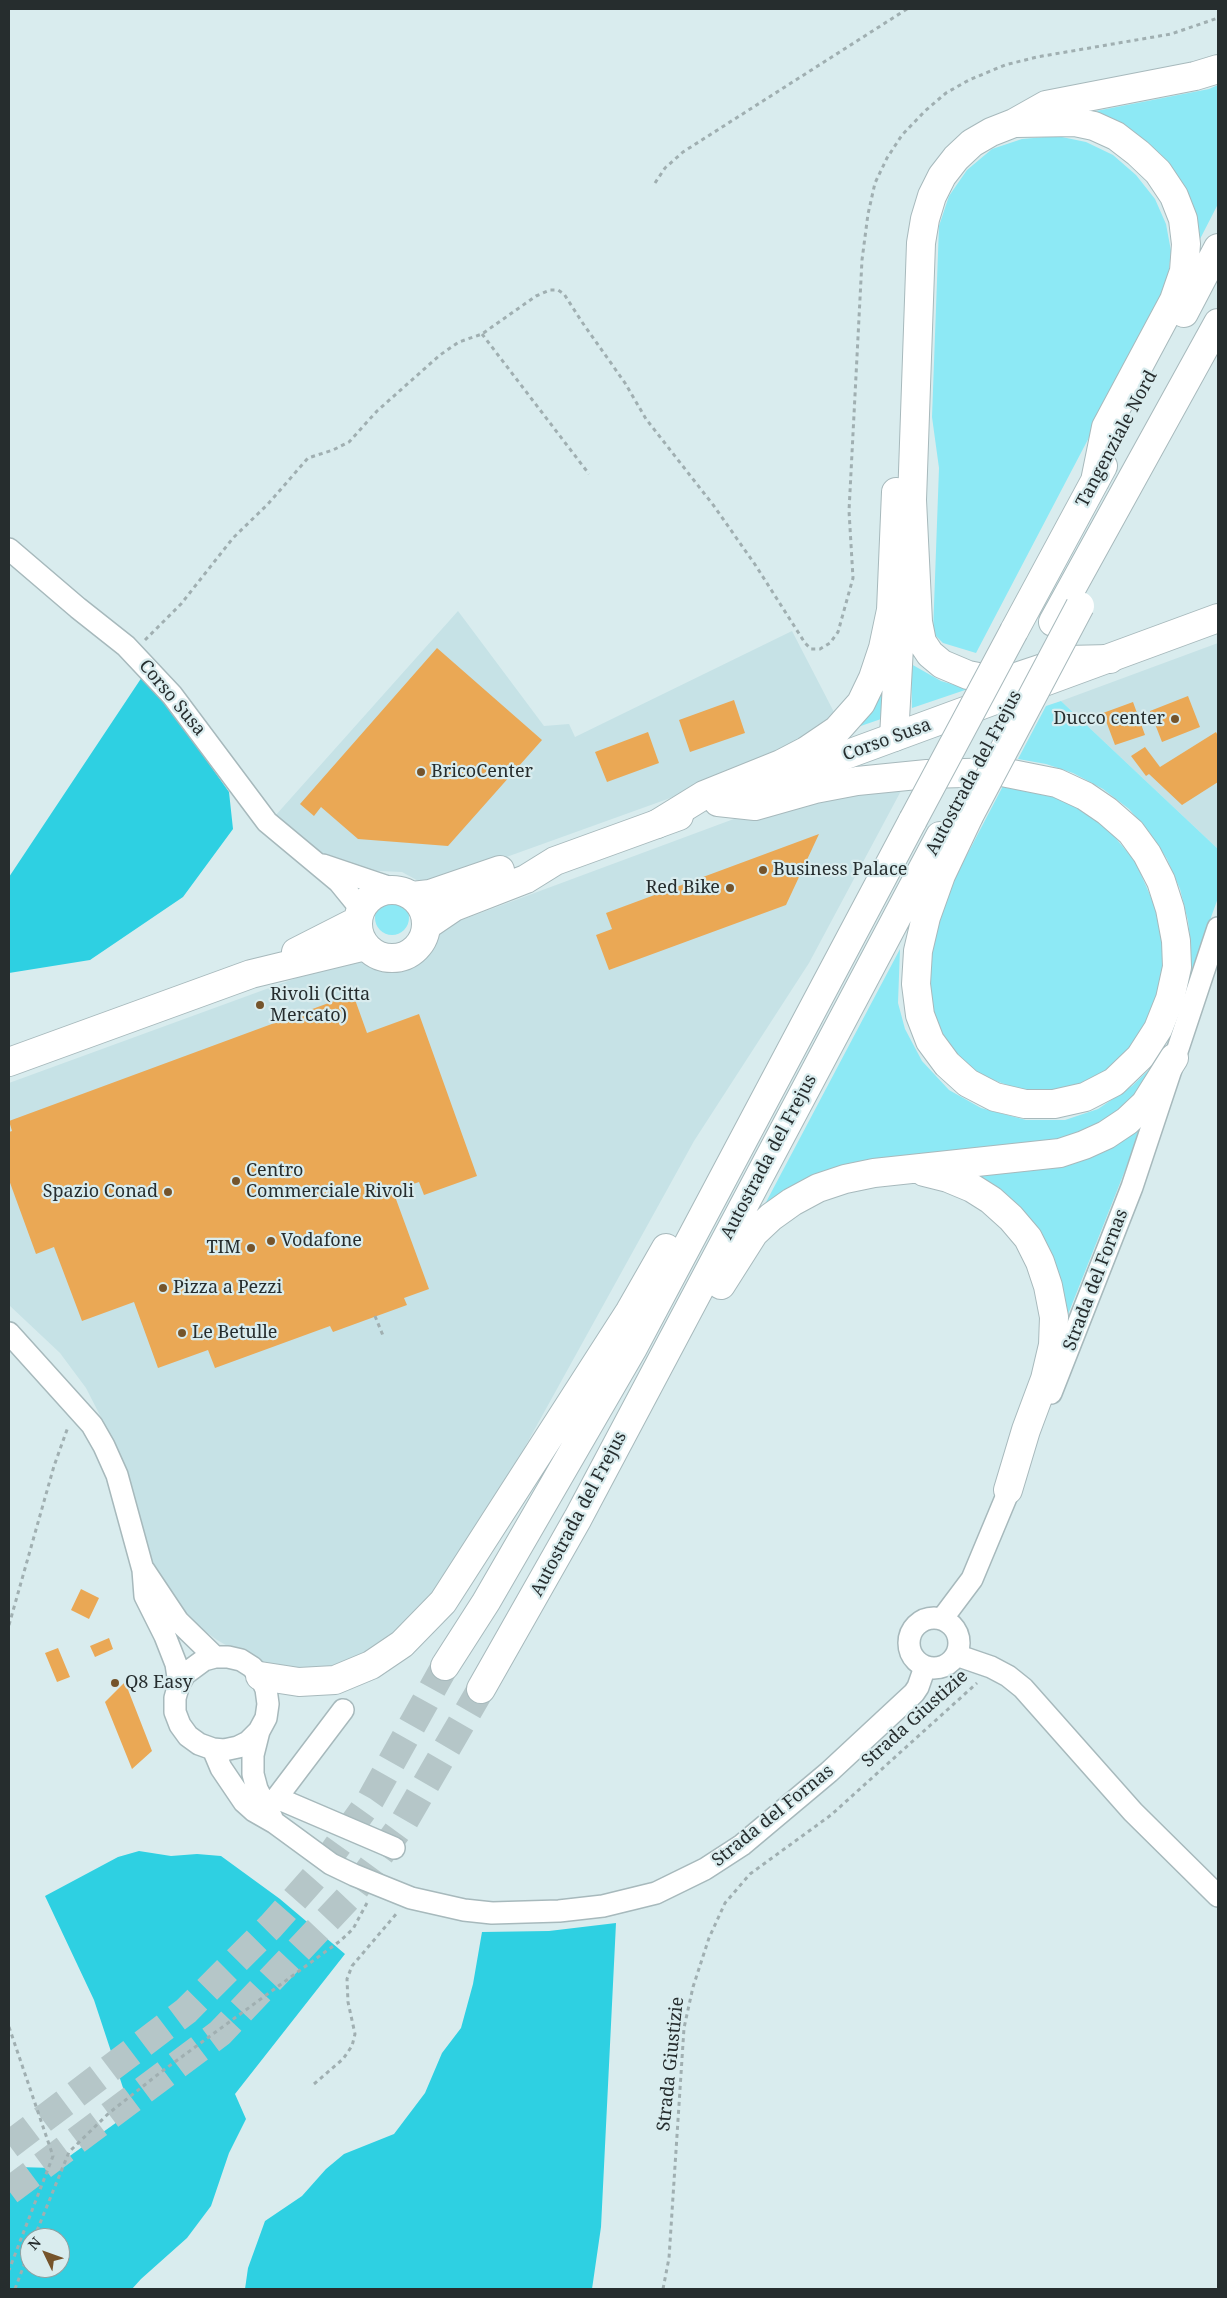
<!DOCTYPE html>
<html>
<head>
<meta charset="utf-8">
<style>
  body { margin:0 }
  #map { position:relative; width:1227px; height:2298px; overflow:hidden; background:#d9ecee; font-family:"Noto Serif",serif }
  canvas { display:block }
  .frame { position:absolute; inset:0; border:10px solid #262d2e; pointer-events:none }
  .north { position:absolute; left:20px; top:2228px; width:50px; height:50px; box-sizing:border-box; background:#d9ecee; border:1px solid #91a0a1; border-radius:50%; rotate:312deg; font-size:14px; font-weight:700; line-height:20px; text-align:center; color:#262d2e }
  .north::after { content:''; display:block; margin:auto; width:18px; height:22px; background:#75542b; clip-path:polygon(50% 0,100% 100%,50% 72%,0 100%) }
</style>
</head>
<body>
<div id="map">
<canvas width="1227" height="2298"></canvas>
<div class="frame"></div>
<div class="north">N</div>
</div>
<script>
const ctx = document.querySelector('canvas').getContext('2d');
ctx.lineJoin = 'round';
function fillPath(path, color) { ctx.fillStyle = color; ctx.fill(path, 'evenodd'); }
const poly = rows => new Path2D(rows.map(r => 'M' + r).join(''));
function trace(path, color, width, dash) { ctx.strokeStyle = color; ctx.lineWidth = width; ctx.lineCap = dash ? 'butt' : 'round'; ctx.setLineDash(dash || []); ctx.stroke(path); }
function write(font, color, halo, rows, align = 'center') {
  ctx.font = font + ' "Noto Serif",serif'; ctx.lineWidth = 4.5; ctx.setLineDash([]); ctx.textBaseline = 'middle'; ctx.strokeStyle = halo; ctx.fillStyle = color; for (const [text, x, y, turn = 0] of rows) {
    ctx.save(); ctx.translate(x, y); ctx.rotate((+turn || 0) * Math.PI / 180); ctx.textAlign = isNaN(turn) ? turn : align; if (halo) ctx.strokeText(text, 0, 0); ctx.fillText(text, 0, 0); ctx.restore();
  }
}
fillPath(poly([
  [458,611,544,726,569,724,575,737,792,631,836,716,820,730,737,774,437,882,422,883,402,872,358,870,315,852,275,816],
  [1218,643,1218,849,1061,701],
  [902,789,809,963,694,1141,521,1454,440,1586,383,1646,323,1671,273,1666,245,1656,217,1640,186,1617,167,1594,151,1559,111,1437,86,1388,60,1353,9,1305,9,1083,332,965,367,960,402,966,429,955,431,944,439,933,451,924,758,810,802,801]
]), '#c6e2e6');
fillPath(poly([
  [1218,85,1218,204,1199,241,1131,132,1096,111,1209,89],
  [1057,136,1086,142,1113,155,1136,175,1155,199,1166,224,1171,251,1168,278,1159,304,976,653,943,643,933,633,939,468,932,417,939,226,949,196,967,170,992,149,1022,139],
  [891,650,884,718,849,730],
  [911,664,941,681,968,689,912,708],
  [1061,701,1218,849,1218,898,1190,975,1191,947,1188,921,1180,889,1167,859,1149,832,1129,809,1103,789,1073,773,1046,764,1018,759,1046,706],
  [1003,786,1036,790,1074,804,1108,829,1135,861,1154,904,1163,948,1161,988,1147,1025,1118,1063,1087,1082,1056,1091,1021,1090,985,1077,957,1057,938,1030,928,1002,927,969,934,928,947,893],
  '375 918a17 17 0 1 1 34 0a17 17 0 1 1-34 0Z',
  [900,949,898,1003,905,1029,922,1061,949,1090,981,1108,1026,1120,1065,1120,1098,1109,1132,1086,1158,1061,1137,1094,1108,1119,1074,1136,764,1206],
  [1145,1120,1065,1322,1060,1283,968,1175]
]), '#8de9f5');
fillPath(poly([
  [142,677,165,702,229,792,233,829,183,897,90,960,9,973,9,877],
  [139,1851,171,1856,197,1854,221,1856,280,1899,345,1954,235,2094,246,2119,229,2153,211,2206,187,2238,141,2279,132,2289,9,2289,9,2194,18,2167,53,2168,131,2112,94,2000,45,1896,118,1857],
  [30,2238,60,2238,60,2268,30,2268],
  [616,1923,601,2227,592,2289,245,2289,248,2268,265,2221,302,2196,326,2169,344,2154,394,2134,425,2093,442,2053,461,2028,473,1984,482,1932,549,1931]
]), '#2ed0e2');
fillPath(poly([
  [437,648,542,740,448,846,358,839,321,807,314,816,300,804],
  [1188,696,1200,727,1162,742,1150,711],
  [734,700,745,733,690,752,679,720],
  [1133,702,1145,735,1115,745,1103,713],
  [648,732,659,763,607,782,595,752],
  [1216,732,1218,736,1218,782,1182,805,1149,774,1146,776,1131,756,1145,747,1160,767],
  [819,834,786,905,609,970,596,935,612,929,606,913],
  [353,994,367,1033,419,1014,477,1176,424,1195,419,1182,393,1191,429,1289,404,1298,407,1305,333,1332,330,1326,215,1368,208,1350,158,1368,134,1302,82,1321,54,1247,36,1254,9,1180,9,1132,12,1131,9,1121],
  [81,1589,99,1598,89,1619,71,1610],
  [109,1638,113,1649,95,1657,90,1646],
  [58,1648,70,1677,57,1682,45,1653],
  [125,1682,152,1751,132,1769,105,1702]
]), '#eaa855');
trace(poly([
  [9,2145,186,2011,271,1926,318,1873,371,1799,445,1666],
  [9,2191,220,2033,350,1896,404,1822,481,1689]
]), '#b5c6c8', 28, [28, 14]);
const minor = poly([
  [9,549,78,608,126,646,172,695,267,822,339,882,361,909],
  [323,865,394,889],
  [9,1333,92,1425,104,1446,117,1475,143,1570,145,1596,165,1636,176,1664,179,1684,175,1698,175,1712,180,1725,188,1736,199,1744,213,1749,224,1750,238,1747,248,1742,259,1731,266,1718,268,1704,266,1689,260,1676,252,1667,241,1660,228,1657,215,1657,204,1660,185,1674,179,1684],
  [1051,1393,1132,1187,1218,928],
  [144,1570,178,1621,215,1657],
  '909 1643a25 25 0 1 1 50 0a25 25 0 1 1-50 0Z',
  [942,1619,972,1579,1015,1476],
  [956,1655,991,1667,1008,1676,1023,1688,1133,1812,1218,1896],
  [259,1731,253,1755,253,1774,257,1789,272,1818],
  [213,1749,221,1768,244,1802,254,1811,275,1823,331,1864,354,1875,411,1898,464,1910,492,1913,559,1911,603,1906,656,1893,705,1869,742,1845,829,1772,914,1693,918,1687,925,1667],
  [277,1798,394,1848],
  [268,1806,275,1800,343,1710]
]);
const major = poly([
  [753,789,1218,618],
  '358 924a34 34 0 1 1 68 0a34 34 0 1 1-68 0Z',
  [412,896,430,894,500,870],
  [426,926,454,907,526,879,555,861,679,816],
  [296,952,357,921],
  [9,1062,251,974,366,946]
]);
const highway = poly([
  [1016,123,1075,122,1094,126,1116,136,1138,153,1158,172,1174,196,1183,219,1186,244,1184,271,1174,300,1106,427,1095,481],
  [1184,313,1218,248],
  [1053,622,1218,323],
  [1014,631,1103,466],
  [1110,659,1067,660,1013,678,993,680,968,675,942,664,930,654,922,642,918,622,912,500,921,243,925,219,932,196,942,176,956,158,972,143,991,132,1014,123,1046,105,1195,76,1218,69],
  [894,737,900,629],
  [718,802,755,806,815,789,857,781,927,774,1002,772,1057,783,1085,796,1107,811,1131,832,1147,854,1161,881,1170,909,1176,941,1177,967,1170,999,1158,1029,1140,1057,1114,1082,1085,1097,1054,1104,1025,1104,995,1097,968,1083,947,1064,930,1041,920,1015,916,984,918,951,926,917,941,875,969,816],
  [657,824,704,795,781,764,806,751,837,730,861,703,873,678,883,648,891,610,896,492],
  [924,1172,948,1178,972,1188,991,1200,1011,1218,1028,1238,1040,1262,1048,1286,1054,1317,1053,1345,1045,1379,1026,1430,1008,1490],
  [721,1285,754,1233,771,1217,792,1202,818,1188,845,1179,874,1173,1060,1153,1084,1145,1106,1135,1127,1121,1145,1104,1174,1058],
  [445,1666,486,1602,633,1348,913,820],
  [260,1676,299,1682,335,1680,371,1665,402,1644,443,1602,630,1311,666,1248],
  [481,1689,578,1518,940,836]
]);
trace(minor, '#a7b9bc', 24);
trace(major, '#a7b9bc', 30);
trace(highway, '#a7b9bc', 30);
trace(poly([
  [655,183,665,168,683,152,907,9],
  [482,334,589,474],
  [145,640,181,604,233,538,268,504,308,458,333,450,349,442,377,411,440,355,459,342,482,334,536,296,550,290,558,290,564,294,582,322,625,383,646,419,714,506,756,566,805,643,811,649,820,649,830,643,838,632,853,578,849,511,862,260,868,214,875,183,887,158,902,135,925,111,946,93,969,80,1005,65,1037,57,1171,34,1218,18],
  [375,1316,384,1338],
  [9,1625,54,1466,68,1427],
  [9,2027,53,2156,9,2270],
  [314,2084,343,2059,352,2046,355,2034,348,2002,347,1979,352,1966,397,1913],
  [34,2238,69,2152,109,2113,161,2072,340,1941,353,1929,368,1901],
  [15,2289,30,2249],
  [663,2289,669,2258,684,2028,693,1987,709,1938,725,1903,750,1874,831,1815,977,1683]
]), '#a0afb1', 3, [4, 4]);
trace(minor, '#fff', 21);
trace(major, '#fff', 28);
trace(highway, '#fff', 28);
const highwayBridge = poly([
  [969,816,1080,606],
  [913,820,1014,631]
]);
trace(highwayBridge, '#a7b9bc', 30, []);
trace(highwayBridge, '#fff', 28);
for (const [x, y, r, color] of [
  [1175,719,5,"#75542b"],
  [421,772,5,"#75542b"],
  [763,870,5,"#75542b"],
  [730,888,5,"#75542b"],
  [260,1005,5,"#75542b"],
  [236,1181,5,"#75542b"],
  [168,1192,5,"#75542b"],
  [271,1241,5,"#75542b"],
  [251,1248,5,"#75542b"],
  [163,1288,5,"#75542b"],
  [182,1333,5,"#75542b"],
  [115,1683,5,"#75542b"]
]) { const dot = new Path2D(); dot.arc(x, y, r, 0, 2 * Math.PI); ctx.fillStyle = color; ctx.fill(dot); trace(dot, '#d9ecee', 2); }
write('18px', '#262d2e', '#d9ecee', [
  ["Tangenziale Nord",1117,439,-62],
  ["Corso Susa",172,698,50],
  ["Corso Susa",887,740,-20],
  ["Autostrada del Frejus",974,773,-62],
  ["Autostrada del Frejus",769,1157,-62],
  ["Strada del Fornas",1096,1280,-69],
  ["Autostrada del Frejus",579,1514,-62],
  ["Strada Giustizie",915,1719,-42],
  ["Strada del Fornas",773,1816,-39],
  ["Strada Giustizie",671,2064,-84]
]);
write('18px', '#262d2e', '#d9ecee', [
  ["Ducco center",1165,719,"right"],
  ["BricoCenter",431,772],
  ["Business Palace",773,870],
  ["Red Bike",720,888,"right"],
  ["Rivoli (Citta",270,995],
  ["Mercato)",270,1016],
  ["Centro",246,1171],
  ["Commerciale Rivoli",246,1192],
  ["Spazio Conad",158,1192,"right"],
  ["Vodafone",281,1241],
  ["TIM",241,1248,"right"],
  ["Pizza a Pezzi",173,1288],
  ["Le Betulle",192,1333],
  ["Q8 Easy",125,1683]
], 'left');
</script>
</body>
</html>
